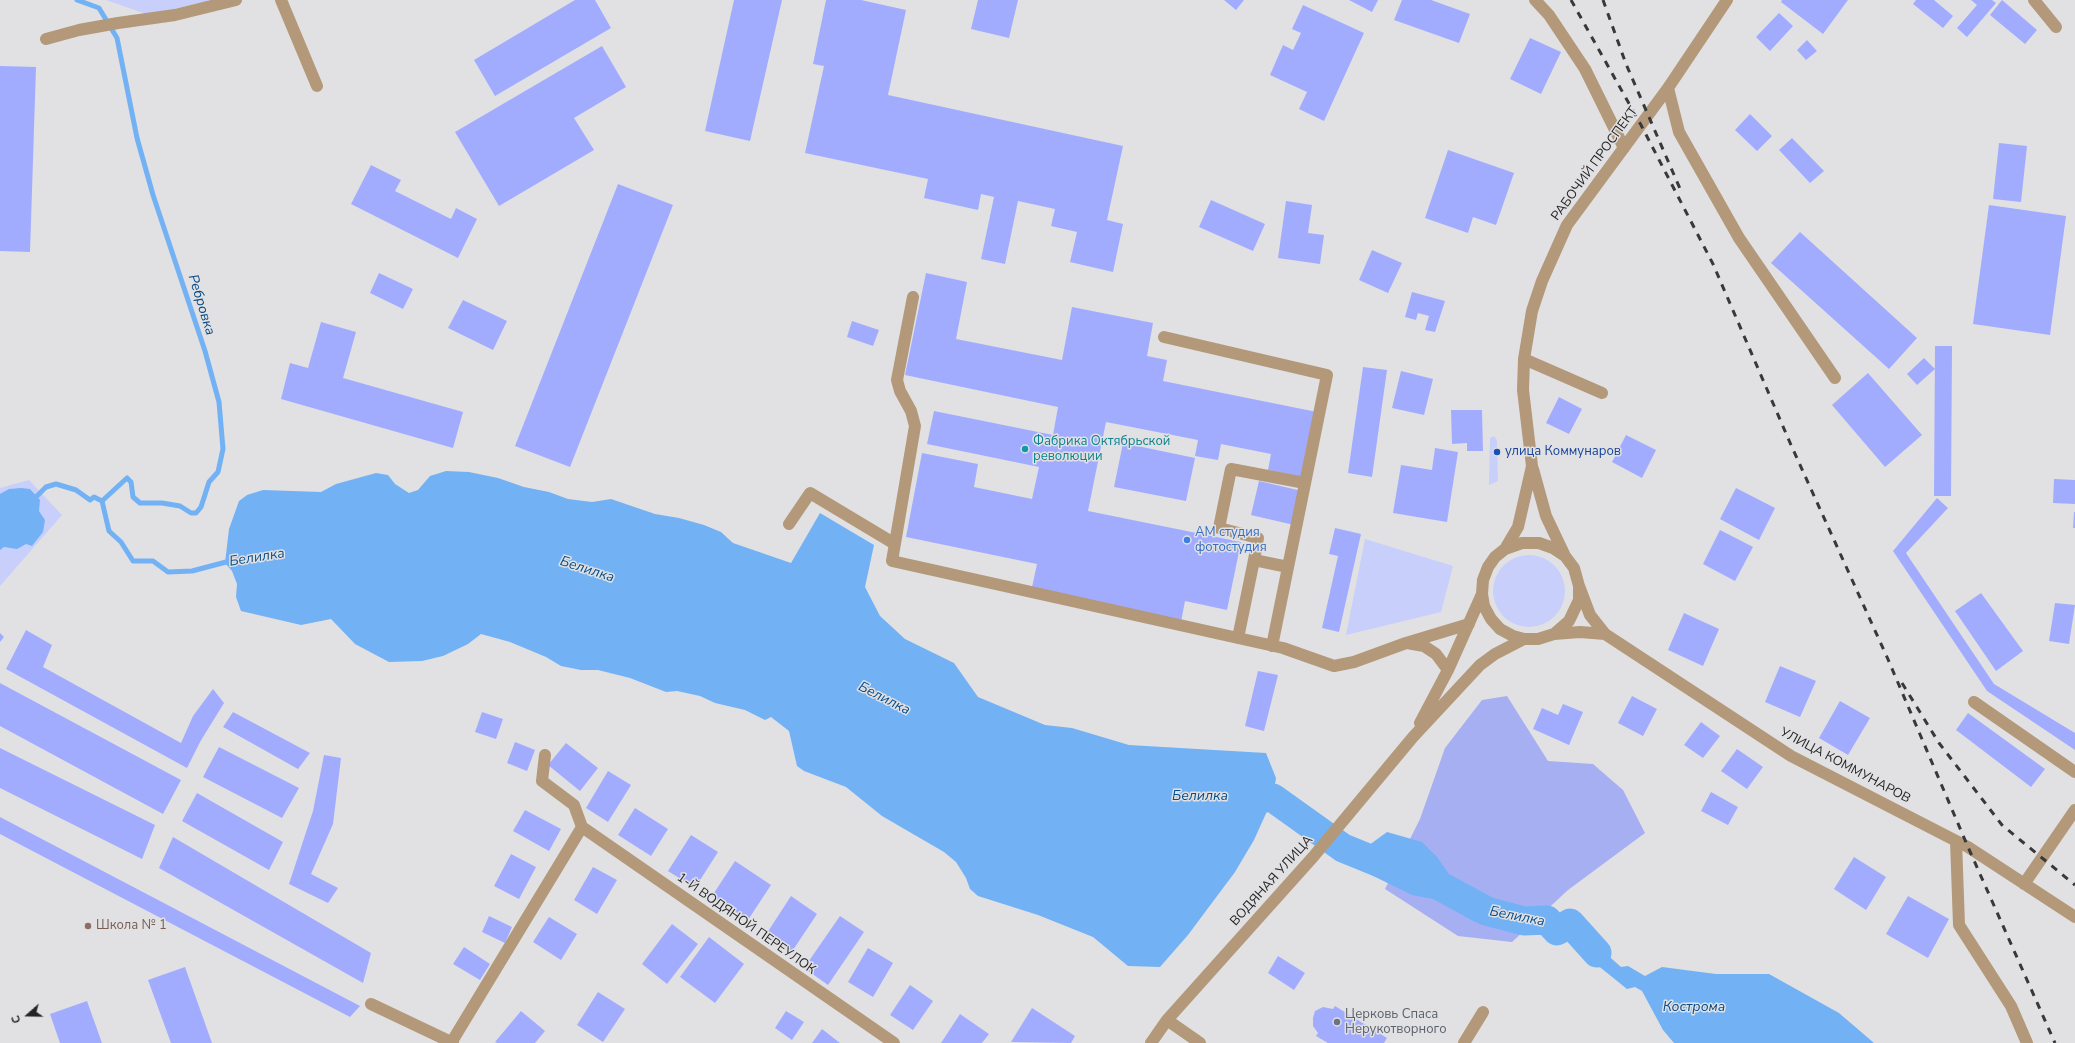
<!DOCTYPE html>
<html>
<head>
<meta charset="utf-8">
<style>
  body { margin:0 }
  #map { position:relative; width:2075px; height:1043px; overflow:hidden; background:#e1e1e3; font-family:"Nunito Sans",sans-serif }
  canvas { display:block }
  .north { position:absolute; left:8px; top:995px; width:40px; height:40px; -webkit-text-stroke:3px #e1e1e3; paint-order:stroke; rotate:250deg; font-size:11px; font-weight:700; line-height:16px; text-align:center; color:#242425 }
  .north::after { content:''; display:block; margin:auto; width:14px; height:18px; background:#242425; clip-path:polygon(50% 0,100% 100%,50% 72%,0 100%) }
</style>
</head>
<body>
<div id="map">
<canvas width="2075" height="1043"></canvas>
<div class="north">С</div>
</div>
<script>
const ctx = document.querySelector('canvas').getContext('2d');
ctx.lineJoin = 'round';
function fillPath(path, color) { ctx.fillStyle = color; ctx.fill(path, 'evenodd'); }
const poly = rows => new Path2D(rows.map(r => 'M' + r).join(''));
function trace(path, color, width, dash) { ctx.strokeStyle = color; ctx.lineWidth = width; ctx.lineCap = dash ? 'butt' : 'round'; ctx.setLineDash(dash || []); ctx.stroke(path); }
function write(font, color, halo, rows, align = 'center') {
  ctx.font = font + ' "Nunito Sans",sans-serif'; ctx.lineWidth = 3; ctx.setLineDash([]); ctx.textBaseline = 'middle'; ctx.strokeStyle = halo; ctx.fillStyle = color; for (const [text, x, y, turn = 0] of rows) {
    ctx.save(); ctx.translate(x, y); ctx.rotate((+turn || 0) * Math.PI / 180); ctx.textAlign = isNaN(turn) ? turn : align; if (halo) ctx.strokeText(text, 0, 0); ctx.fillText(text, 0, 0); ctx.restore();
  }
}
fillPath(poly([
  [106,0,214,0,149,15],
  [1494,436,1497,440,1498,481,1489,485,1490,438],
  [29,480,62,515,0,586,0,488],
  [1365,539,1453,566,1441,612,1346,635],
  '1493 591a36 36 0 1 1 72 0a36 36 0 1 1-72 0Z'
]), '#c8cffb');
fillPath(poly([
  [1507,696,1548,761,1593,764,1623,790,1645,833,1568,890,1512,942,1458,936,1385,889,1420,819,1445,748,1482,700]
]), '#a6aff1');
fillPath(poly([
  [446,471,469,472,498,478,524,487,549,492,568,499,592,502,611,499,655,514,679,518,704,525,721,532,733,543,791,563,820,513,874,545,865,587,880,616,905,639,954,663,978,697,1045,725,1072,728,1129,745,1266,753,1276,778,1273,798,1254,840,1235,872,1188,935,1160,967,1128,966,1093,937,1038,915,978,896,970,889,966,878,956,862,944,852,882,816,846,787,804,771,797,766,789,731,771,717,765,720,745,710,715,703,700,696,677,691,666,692,630,678,598,670,581,670,561,666,546,657,510,642,481,634,468,644,443,656,422,661,389,662,355,644,331,619,301,625,241,611,236,597,237,584,232,571,225,563,229,529,239,501,247,495,263,490,321,492,336,484,376,473,388,475,395,484,409,493,418,490,430,476],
  [21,488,30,489,40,500,39,511,45,520,43,532,32,546,26,544,17,549,4,547,0,550,0,494,9,489],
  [1387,832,1422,842,1437,857,1449,874,1499,901,1524,921,1490,923,1475,922,1433,899,1412,895,1359,869,1341,853,1343,848,1365,848],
  [1570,923,1583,925,1603,951,1621,967,1628,966,1645,976,1662,967,1716,974,1769,974,1839,1013,1874,1043,1674,1043,1663,1030,1642,991,1635,987,1627,989,1596,964,1584,950]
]), '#73b1f5');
trace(poly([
  [77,0,99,8,117,38,137,138,153,195,205,351,219,402,223,449,218,472,209,482,201,507,196,513,191,513,180,506,162,503,140,503,133,497,131,482,127,478,102,501],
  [32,501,46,487,56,484,76,490,90,500,94,497,102,501,109,531,121,542,133,561,153,561,168,572,192,571,230,561]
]), '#73b1f5', 5);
trace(poly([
  [1232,797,1273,798,1343,848,1380,863],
  [1486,911,1524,921,1547,920,1557,931,1570,923,1597,953]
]), '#73b1f5', 29);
fillPath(poly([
  [575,0,595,0,611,28,495,96,474,60],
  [734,0,782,0,750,141,705,131],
  [826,0,861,0,906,10,888,95,1123,146,1107,220,1123,224,1113,272,1070,262,1077,232,1051,226,1055,209,1018,201,1005,264,981,259,994,197,981,194,978,210,924,198,928,179,805,153,824,66,813,64],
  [978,0,1018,0,1009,38,971,29],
  [1224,0,1244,0,1236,10],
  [1349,0,1378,0,1372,12],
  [1402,0,1431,0,1470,14,1459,43,1394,20],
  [1782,0,1848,0,1823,34,1781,2],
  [1916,0,1934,0,1953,16,1943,28,1913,4],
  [1971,0,1992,0,1996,3,1967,37,1957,28,1977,5],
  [2002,0,2037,30,2025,44,1990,15],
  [1303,5,1364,33,1324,121,1299,109,1307,92,1270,75,1283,45,1293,50,1301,33,1292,29],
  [1779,13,1793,26,1770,51,1756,37],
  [1530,38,1561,52,1541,94,1510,79],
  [1807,40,1817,51,1806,60,1797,50],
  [602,46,626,87,574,118,594,150,499,206,455,132],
  [0,66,36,67,30,252,0,251],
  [1750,114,1772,136,1757,151,1735,130],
  [1792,138,1824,171,1810,183,1779,150],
  [1999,143,2027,146,2021,202,1993,199],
  [1448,150,1514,173,1496,225,1473,217,1468,233,1425,218],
  [371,165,401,180,395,191,451,219,456,208,477,219,458,258,351,204],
  [618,184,673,205,570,467,515,446],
  [1211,200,1265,224,1253,251,1199,227],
  [1286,201,1312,205,1308,233,1324,235,1320,264,1278,258],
  [1989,205,2066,216,2050,335,1973,324],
  [1800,232,1917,338,1889,369,1771,263],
  [1372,250,1402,263,1388,293,1359,280],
  [379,273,413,289,403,309,370,293],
  [926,273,967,282,956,339,1062,360,1072,307,1153,323,1147,356,1167,360,1163,381,1317,412,1302,477,1268,470,1271,454,1221,444,1218,460,1195,456,1198,440,1106,422,1088,511,1241,542,1227,610,1185,601,1181,622,1031,592,1037,564,906,537,922,453,978,464,974,487,1032,499,1039,467,927,444,934,411,1053,435,1058,407,905,375],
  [1412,292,1445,301,1435,332,1425,330,1429,316,1418,313,1416,320,1405,317],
  [463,300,507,321,493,350,448,328],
  [852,321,879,330,873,346,847,337],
  [321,322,356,332,343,378,463,412,453,448,281,399,290,363,308,368],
  [1935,346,1952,346,1951,496,1934,496],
  [1924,358,1935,369,1917,385,1907,374],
  [1363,367,1387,370,1372,477,1348,473],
  [1401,371,1433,379,1424,415,1392,408],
  [1868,373,1922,435,1885,467,1832,405],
  [1559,397,1582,409,1569,434,1546,423],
  [1451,410,1482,410,1483,451,1467,451,1467,443,1452,444],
  [1626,435,1656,450,1642,478,1612,462],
  [1123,443,1195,458,1186,501,1114,487],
  [1435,448,1458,452,1447,522,1393,513,1401,465,1432,470],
  [2054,479,2075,480,2075,504,2053,503],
  [1259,481,1302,491,1294,525,1251,515],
  [1736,488,1775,508,1759,540,1720,519],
  [1937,498,1948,508,1906,553,1994,684,2075,733,2075,750,1987,691,1893,551],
  [2074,512,2075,512,2075,528,2073,528],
  [1335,528,1361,534,1339,632,1322,628,1338,556,1329,554],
  [1720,530,1753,547,1735,581,1703,564],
  [1981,593,2023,651,1996,671,1955,611],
  [2055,603,2075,605,2069,644,2049,641],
  [1684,613,1719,629,1703,666,1668,650],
  [26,630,52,645,43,667,181,743,193,716,213,689,224,703,200,742,187,768,6,669],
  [0,633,4,637,0,642],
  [1780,666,1816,681,1800,717,1765,702],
  [1258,671,1278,675,1264,731,1245,726],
  [0,683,181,780,163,814,0,726],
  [1632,696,1657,709,1643,736,1618,723],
  [1840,701,1870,718,1848,755,1819,738],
  [1563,704,1583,712,1569,745,1533,729,1542,708,1558,715],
  [233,712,310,753,298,769,223,727],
  [482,712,503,719,496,739,475,732],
  [1968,713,2045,769,2031,787,1956,730],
  [1701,722,1720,736,1703,758,1684,745],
  [515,742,535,750,527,771,507,763],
  [566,743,598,768,580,791,548,765],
  [219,747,299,788,282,818,203,777],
  [0,748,155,825,142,859,0,788],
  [1737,749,1763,767,1747,789,1721,771],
  [324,755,341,758,333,824,311,874,338,888,328,903,289,884,313,811],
  [608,771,631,785,608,822,586,808],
  [1711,792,1738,807,1728,825,1701,811],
  [197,793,283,842,269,870,182,821],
  [635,808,668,829,651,856,618,835],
  [525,810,561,829,549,851,513,831],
  [0,817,360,1006,350,1017,0,834],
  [691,835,718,852,695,888,668,871],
  [173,837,371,953,363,983,159,868],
  [511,854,536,867,519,899,494,886],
  [1854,857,1886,877,1866,910,1834,889],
  [735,861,771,885,748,920,712,896],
  [593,867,617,880,597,914,574,900],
  [791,896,817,914,791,953,765,936],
  [1908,896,1949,919,1928,958,1886,934],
  [489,916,512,927,505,943,482,932],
  [840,916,864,932,828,985,804,968],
  [549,917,577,934,561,960,533,942],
  [672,924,698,944,667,984,642,964],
  [709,937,744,964,715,1003,680,977],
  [464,947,490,964,480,980,453,964],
  [868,948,893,963,873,997,848,982],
  [1278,956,1305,973,1294,990,1268,973],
  [185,967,212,1043,171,1043,148,980],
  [910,985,933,1001,913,1030,890,1015],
  [598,992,625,1009,603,1042,577,1025],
  [87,1001,102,1043,60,1043,50,1014],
  [1335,1006,1387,1038,1384,1043,1328,1043,1316,1036,1318,1033,1313,1026,1313,1018,1315,1011,1323,1007,1333,1009],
  [1032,1008,1075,1036,1071,1043,1011,1042],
  [521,1011,545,1031,535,1043,497,1043,495,1042],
  [786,1011,804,1022,792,1040,775,1028],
  [960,1014,989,1034,982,1043,941,1043],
  [822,1029,840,1043,812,1043]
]), '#a2acff');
trace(poly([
  [281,0,317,86],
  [1535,0,1549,15,1585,69,1624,148],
  [2034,0,2056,27],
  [46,39,79,30,118,23,175,15,236,0],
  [1668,88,1679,132,1739,238,1835,378],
  [913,297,897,380,900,391,911,411,915,426,892,561,1283,648,1334,666,1354,662,1406,643,1469,624],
  [1164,337,1327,375,1272,646],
  [1524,359,1602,393],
  [1533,469,1546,516,1565,556,1574,568,1579,586,1579,600,1569,621,1554,634,1538,639,1524,639,1513,636,1500,629,1491,619,1484,606,1482,594,1483,580,1488,567,1495,557,1505,549,1522,543,1539,543,1553,548,1565,556],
  [789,524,810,493,895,544],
  [1505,549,1518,527,1532,466,1523,390,1524,359,1532,311,1542,281,1567,225,1668,88,1727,0],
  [1254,560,1258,538,1219,528,1231,469,1305,483],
  [1579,586,1590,615,1605,634,1791,756,1968,847,2075,917],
  [1554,634,1580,632,1605,634],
  [1238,638,1254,560,1288,567],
  [1407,643,1424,646,1436,654,1448,670],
  [1974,702,2075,772],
  [1420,723,1448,670,1482,594],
  [582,827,894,1043],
  [1956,841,1959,925,2011,1006,2027,1043],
  [2024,884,2075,810],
  [371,1004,453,1043],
  [1167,1020,1200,1043],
  [451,1043,582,827,574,805,542,781,545,755],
  [1151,1043,1167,1020,1313,857,1413,737,1480,665,1495,654,1524,639],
  [1464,1043,1483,1012]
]), '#b3997a', 12);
trace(poly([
  [1571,0,1641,125,1713,264,1791,445,1887,657,1968,847,2055,1043],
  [1603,0,1626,64,1681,191],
  [1902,683,1939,743,2002,825,2075,885]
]), '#38383a', 3, [7, 7]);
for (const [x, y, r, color] of [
  [1025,449,4,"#0f9aa8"],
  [1497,452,4,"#1a4fb4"],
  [1187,540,4,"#3f7fe0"],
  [88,926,4,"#8d6e63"],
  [1337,1022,4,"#6b7280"]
]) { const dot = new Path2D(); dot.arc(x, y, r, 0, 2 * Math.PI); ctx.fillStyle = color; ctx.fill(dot); trace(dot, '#e1e1e3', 1.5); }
write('13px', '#242425', '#e1e1e3', [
  ["РАБОЧИЙ ПРОСПЕКТ",1595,164,-54],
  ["УЛИЦА КОММУНАРОВ",1845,766,28],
  ["ВОДЯНАЯ УЛИЦА",1272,881,-48],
  ["1-Й ВОДЯНОЙ ПЕРЕУЛОК",746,924,35]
]);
write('13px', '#0d838f', '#e1e1e3', [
  ["Фабрика Октябрьской",1033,442],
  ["революции",1033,457]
], 'left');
write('13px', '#164399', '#e1e1e3', [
  ["улица Коммунаров",1505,452]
], 'left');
write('13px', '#366cbe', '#e1e1e3', [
  ["АМ студия",1195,533],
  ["фотостудия",1195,548]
], 'left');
write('13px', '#785e54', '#e1e1e3', [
  ["Школа № 1",96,926]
], 'left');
write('13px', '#5b616d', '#e1e1e3', [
  ["Церковь Спаса",1345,1015],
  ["Нерукотворного",1345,1030]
], 'left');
write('italic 14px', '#074c89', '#e1e1e3', [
  ["Ребровка",201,305,73],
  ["Белилка",257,558,-9],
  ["Белилка",587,570,18],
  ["Белилка",884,699,27],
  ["Белилка",1200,797],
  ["Белилка",1517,917,11],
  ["Кострома",1694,1008]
]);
</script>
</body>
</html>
